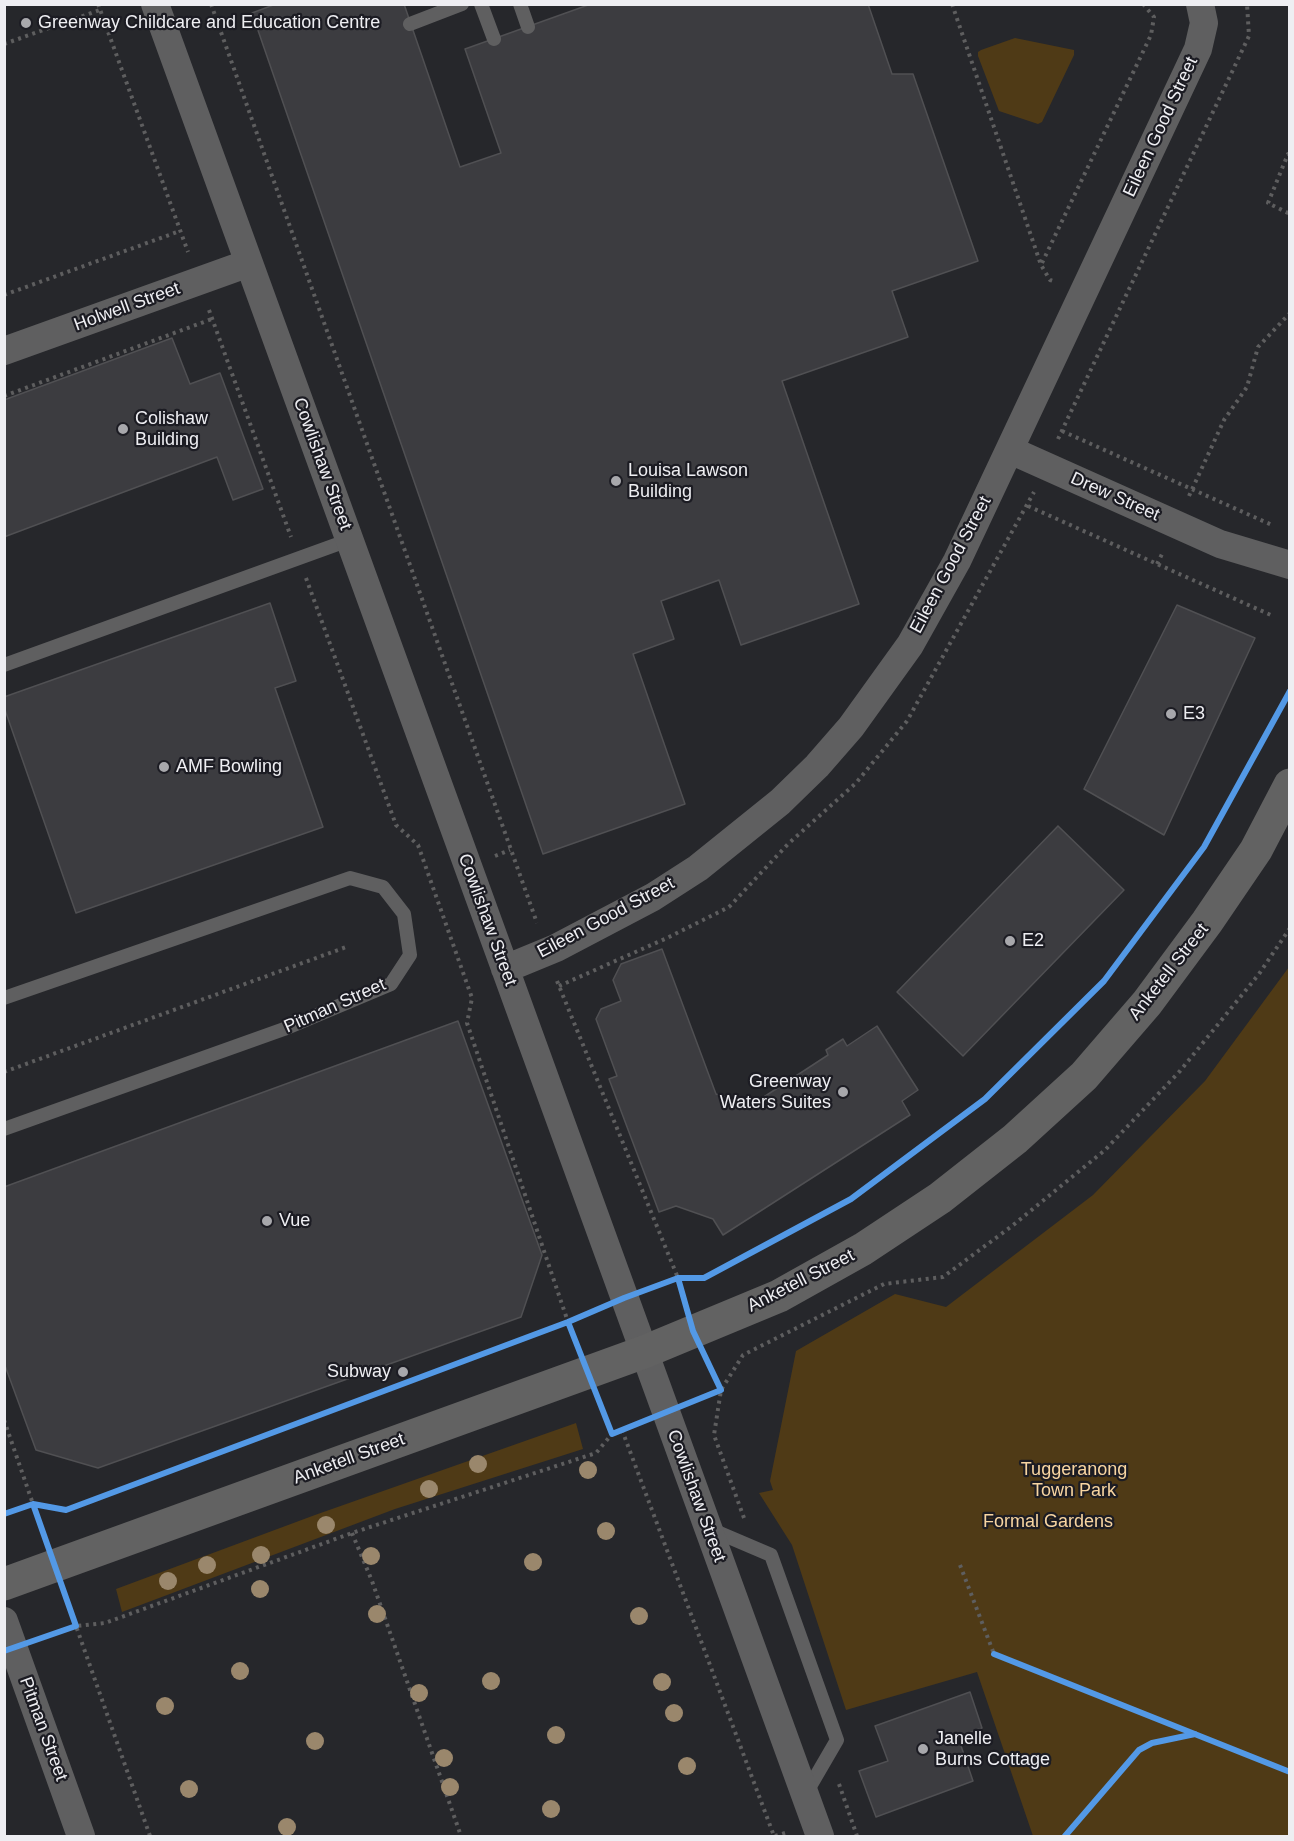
<!DOCTYPE html>
<html>
<head>
<meta charset="utf-8">
<style>
  body { margin:0 }
  #map { position:relative; width:1294px; height:1841px; overflow:hidden; background:#26272b; font-family:Helvetica,sans-serif }
  canvas { display:block }
  .frame { position:absolute; inset:0; border:6px solid #eeeef2; pointer-events:none }
</style>
</head>
<body>
<div id="map">
<canvas width="1294" height="1841"></canvas>
<div class="frame"></div>
</div>
<script>
const ctx = document.querySelector('canvas').getContext('2d');
ctx.lineJoin = 'round';
function fillPath(path, color) { ctx.fillStyle = color; ctx.fill(path, 'evenodd'); }
const poly = rows => new Path2D(rows.map(r => 'M' + r).join(''));
function trace(path, color, width, dash) { ctx.strokeStyle = color; ctx.lineWidth = width; ctx.lineCap = dash ? 'butt' : 'round'; ctx.setLineDash(dash || []); ctx.stroke(path); }
function write(font, color, halo, rows, align = 'center') {
  ctx.font = font + ' Helvetica,sans-serif'; ctx.lineWidth = 4.5; ctx.setLineDash([]); ctx.textBaseline = 'middle'; ctx.strokeStyle = halo; ctx.fillStyle = color; for (const [text, x, y, turn = 0] of rows) {
    ctx.save(); ctx.translate(x, y); ctx.rotate((+turn || 0) * Math.PI / 180); ctx.textAlign = isNaN(turn) ? turn : align; if (halo) ctx.strokeText(text, 0, 0); ctx.fillText(text, 0, 0); ctx.restore();
  }
}
fillPath(poly([
  [1015,38,1074,50,1074,55,1042,122,1038,124,999,111,978,56,978,52,981,50],
  [1289,967,1289,1836,1033,1836,977,1672,846,1710,792,1545,759,1493,773,1490,770,1481,796,1351,895,1294,946,1307,1093,1195,1205,1081],
  [576,1423,583,1449,395,1509,122,1612,116,1589,315,1515]
]), '#4f3a16');
const building = poly([
  [276,4,404,4,460,167,501,153,465,49,591,4,868,4,892,74,913,74,978,261,892,291,908,337,782,381,859,604,741,645,719,580,661,601,674,639,633,654,685,804,543,854,252,13,276,4],
  [172,338,190,384,220,373,263,489,233,500,217,457,4,537,4,400,172,338],
  [270,603,296,681,275,688,323,827,76,913,4,707,4,697,270,603],
  [1177,605,1255,638,1164,835,1084,789,1177,605],
  [1058,826,1124,890,963,1056,897,992,1058,826],
  [662,949,716,1094,750,1106,828,1055,826,1050,843,1039,847,1046,877,1026,918,1090,902,1101,910,1115,723,1235,713,1219,676,1206,659,1212,609,1079,617,1076,596,1019,601,1009,621,1001,613,980,621,964,662,949],
  [458,1021,542,1255,521,1317,98,1468,36,1450,4,1363,4,1187,458,1021],
  [970,1692,982,1728,958,1737,973,1781,876,1817,859,1771,888,1761,875,1726,970,1692]
]);
fillPath(building, '#3c3c40');
trace(building, '#505053', 1.5);
trace(poly([
  [98,4,188,252],
  [211,4,537,923],
  [952,4,1041,265,1050,280,1056,282],
  [4,44,100,10],
  [1290,155,1288,154,1268,203,1290,214],
  [1042,263,1151,35,1154,17,1143,4],
  [4,295,180,231],
  [209,310,291,537],
  [4,396,212,319],
  [1062,431,1272,525],
  [1058,439,1249,36,1247,4],
  [1189,496,1224,420,1247,387,1258,347,1290,313],
  [1028,506,1273,616],
  [1157,564,1163,552],
  [306,578,396,825,418,845,472,998,467,1023,568,1322],
  [495,856,510,850],
  [557,981,678,1278],
  [559,986,667,938,729,907,788,844,856,783,907,721,1034,492],
  [4,1072,349,946],
  [4,1420,33,1504],
  [622,1430,774,1836],
  [744,1518,714,1435,721,1390,743,1355,884,1284,943,1277,1012,1226,1105,1150,1180,1071,1259,974,1290,928],
  [352,1533,372,1581,461,1836],
  [960,1565,994,1654],
  [839,1784,857,1836],
  [150,1836,76,1626,105,1623,352,1533,596,1453,612,1434],
  [775,1836,788,1832]
]), '#5e5e5f', 4, [3, 4.5]);
trace(poly([
  [481,4,494,39],
  [520,4,528,27],
  [410,24,462,4],
  [4,665,349,540],
  [4,998,350,878,383,887,404,914,410,955,391,984,284,1029,4,1129],
  [710,1529,771,1555,837,1740,805,1795]
]), '#5f5f60', 14);
trace(poly([
  [155,4,820,1836],
  [4,351,249,263],
  [1010,450,1220,544,1290,565],
  [505,969,556,948,653,897,698,868,780,802,817,766,851,727,910,645,957,561,1198,49,1204,23,1200,4],
  [4,1621,81,1836]
]), '#5f5f60', 28);
trace(poly([
  [4,1584,644,1352,779,1296,863,1249,940,1198,1015,1139,1084,1076,1147,1003,1207,922,1256,850,1290,785]
]), '#626262', 33);
trace(poly([
  [568,1322,612,1434,721,1390,693,1331,678,1278],
  [4,1514,33,1504,66,1510,568,1322,624,1298,678,1278,704,1278,851,1199,985,1099,1104,981,1204,847,1290,691],
  [4,1651,76,1626,33,1504],
  [994,1654,1290,1772],
  [1065,1836,1139,1750,1152,1743,1195,1734]
]), '#5399e6', 6);
ctx.fillStyle = '#9a876c';
for (const [x, y] of [
  [478,1464],
  [588,1470],
  [429,1489],
  [326,1525],
  [606,1531],
  [261,1555],
  [371,1556],
  [533,1562],
  [207,1565],
  [168,1581],
  [260,1589],
  [377,1614],
  [639,1616],
  [240,1671],
  [491,1681],
  [662,1682],
  [419,1693],
  [165,1706],
  [674,1713],
  [556,1735],
  [315,1741],
  [444,1758],
  [687,1766],
  [450,1787],
  [189,1789],
  [551,1809],
  [287,1827]
]) { ctx.beginPath(); ctx.arc(x, y, 9, 0, 2 * Math.PI); ctx.fill(); }
for (const [x, y, r, color] of [
  [26,23,6,"#a8a8ac"],
  [123,429,6,"#a8a8ac"],
  [616,481,6,"#a8a8ac"],
  [1171,714,6,"#a8a8ac"],
  [164,767,6,"#a8a8ac"],
  [1010,941,6,"#a8a8ac"],
  [843,1092,6,"#a8a8ac"],
  [267,1221,6,"#a8a8ac"],
  [403,1372,6,"#a8a8ac"],
  [923,1749,6,"#a8a8ac"]
]) { const dot = new Path2D(); dot.arc(x, y, r, 0, 2 * Math.PI); ctx.fillStyle = color; ctx.fill(dot); trace(dot, '#1c1c23', 2); }
write('18px', '#eeeef2', '#1c1c23', [
  ["Greenway Childcare and Education Centre",38,23],
  ["Colishaw",135,419],
  ["Building",135,440],
  ["Louisa Lawson",628,471],
  ["Building",628,492],
  ["E3",1183,714],
  ["AMF Bowling",176,767],
  ["E2",1022,941],
  ["Greenway",831,1082,"right"],
  ["Waters Suites",831,1103,"right"],
  ["Vue",279,1221],
  ["Subway",391,1372,"right"],
  ["Janelle",935,1739],
  ["Burns Cottage",935,1760]
], 'left');
write('18px', '#eeeef2', '#1c1c23', [
  ["Eileen Good Street",1161,127,-65],
  ["Holwell Street",127,307,-20],
  ["Cowlishaw Street",322,464,70],
  ["Drew Street",1115,497,24],
  ["Eileen Good Street",951,565,-62],
  ["Eileen Good Street",606,918,-28],
  ["Cowlishaw Street",487,920,70],
  ["Anketell Street",1169,972,-52],
  ["Pitman Street",335,1006,-24],
  ["Anketell Street",801,1281,-27],
  ["Anketell Street",349,1459,-20],
  ["Cowlishaw Street",696,1496,70],
  ["Pitman Street",43,1729,70]
]);
write('18px', '#f8d5a1', '#1c1c23', [
  ["Tuggeranong",1074,1470],
  ["Town Park",1074,1491],
  ["Formal Gardens",1048,1522]
]);
</script>
</body>
</html>
